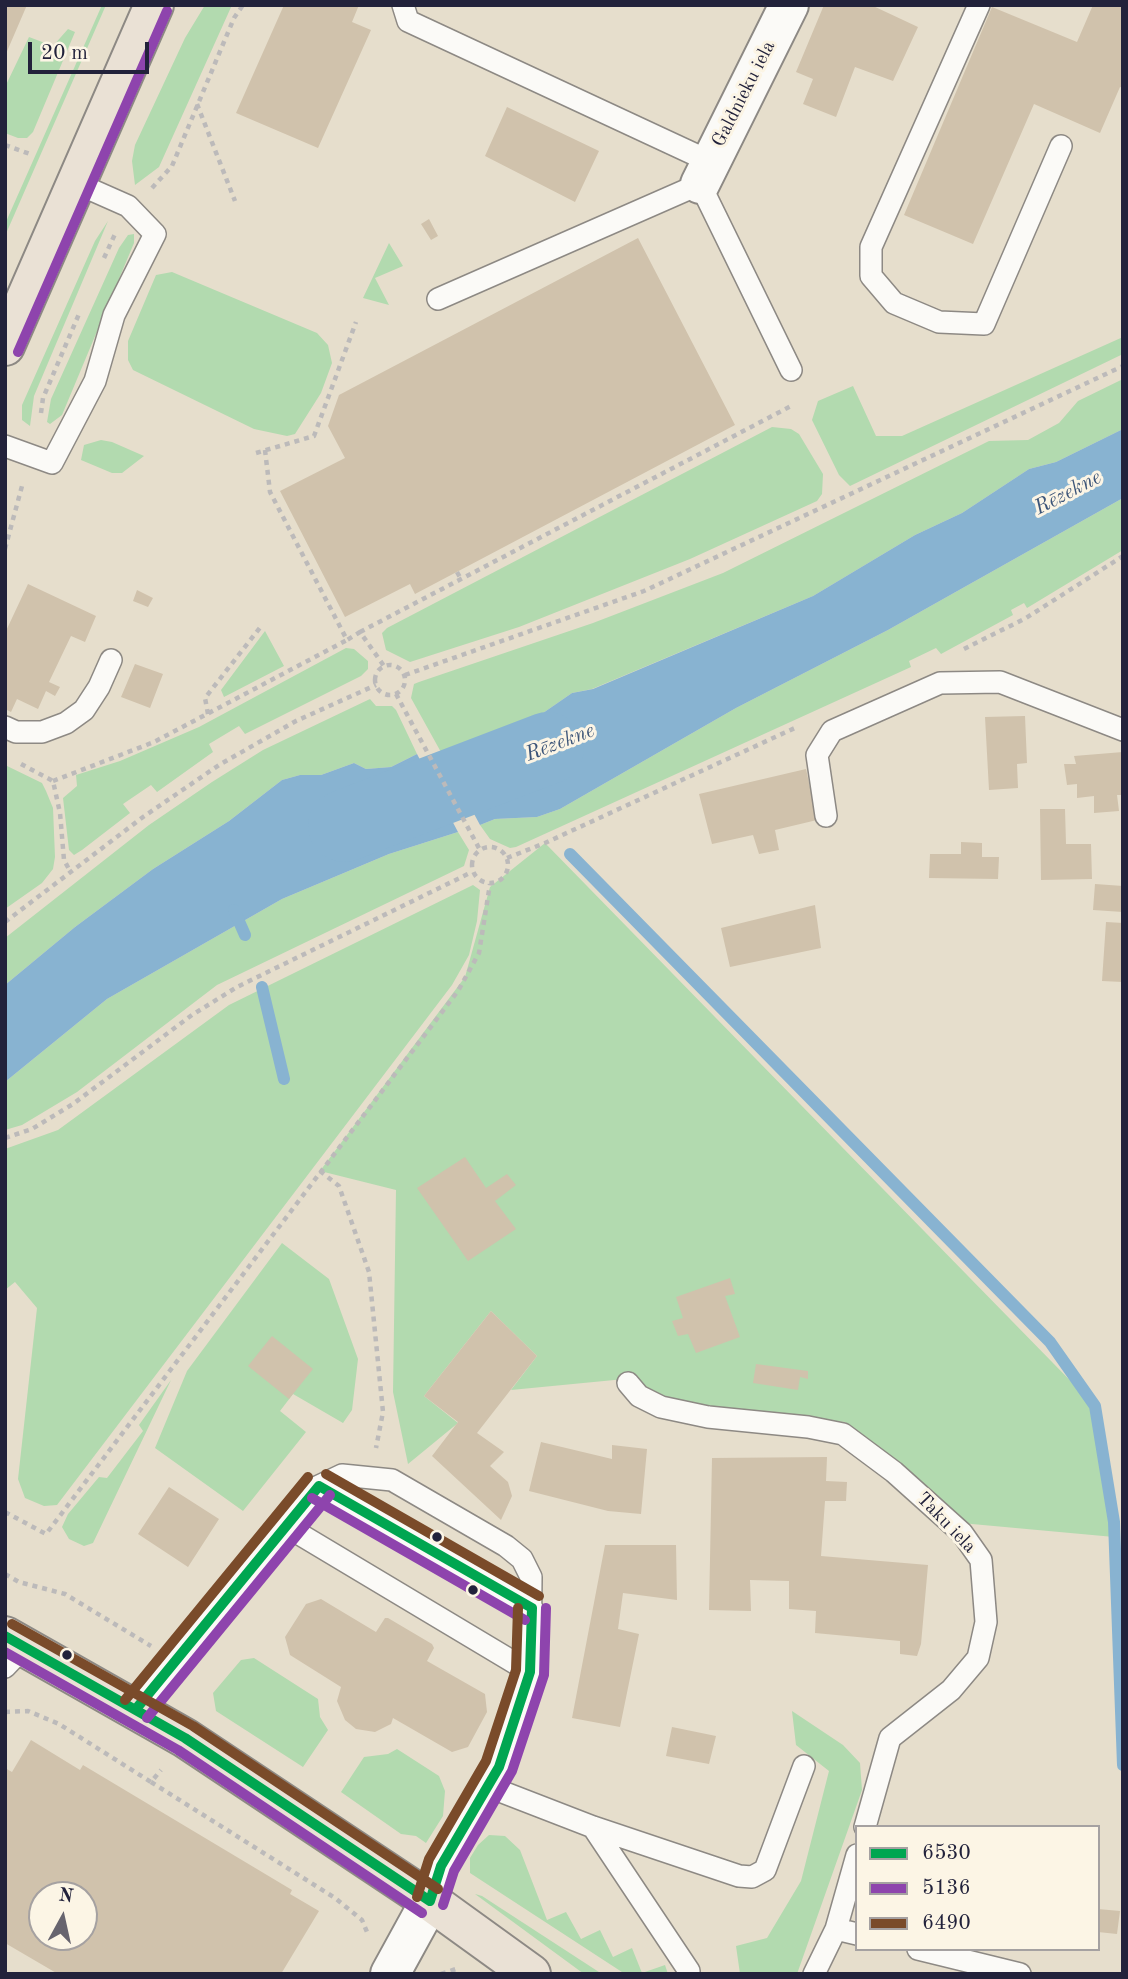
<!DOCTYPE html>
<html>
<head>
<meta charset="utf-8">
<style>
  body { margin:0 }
  #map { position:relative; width:1128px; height:1979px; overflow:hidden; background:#e6decc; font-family:"Old Standard TT",serif }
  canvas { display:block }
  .frame { position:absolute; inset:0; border:7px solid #22223b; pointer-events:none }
  .legend { position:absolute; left:855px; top:1825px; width:245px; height:126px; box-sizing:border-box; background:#fcf5e5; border:2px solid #a5a1a1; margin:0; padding:9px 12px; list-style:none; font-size:21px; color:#22223b }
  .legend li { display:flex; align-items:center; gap:14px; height:35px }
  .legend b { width:35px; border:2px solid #a5a1a1 }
  .north { position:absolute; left:28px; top:1881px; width:70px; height:70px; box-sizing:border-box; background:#fcf5e5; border:2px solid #a5a1a1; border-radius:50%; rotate:8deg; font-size:19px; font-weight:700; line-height:28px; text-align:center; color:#22223b }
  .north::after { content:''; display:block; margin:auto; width:24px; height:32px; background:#67646e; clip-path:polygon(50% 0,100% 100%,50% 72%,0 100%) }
  .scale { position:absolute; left:28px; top:42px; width:121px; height:32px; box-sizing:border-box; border:4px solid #22223b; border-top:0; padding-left:9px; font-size:21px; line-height:24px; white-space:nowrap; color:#22223b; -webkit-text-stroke:5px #fcf5e5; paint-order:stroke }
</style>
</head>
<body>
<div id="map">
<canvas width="1128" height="1979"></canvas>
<div class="frame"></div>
<ul class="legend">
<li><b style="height:9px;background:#00a651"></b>6530</li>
<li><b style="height:9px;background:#8e44ad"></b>5136</li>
<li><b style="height:9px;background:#7a4b2a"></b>6490</li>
</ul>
<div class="north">N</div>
<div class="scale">20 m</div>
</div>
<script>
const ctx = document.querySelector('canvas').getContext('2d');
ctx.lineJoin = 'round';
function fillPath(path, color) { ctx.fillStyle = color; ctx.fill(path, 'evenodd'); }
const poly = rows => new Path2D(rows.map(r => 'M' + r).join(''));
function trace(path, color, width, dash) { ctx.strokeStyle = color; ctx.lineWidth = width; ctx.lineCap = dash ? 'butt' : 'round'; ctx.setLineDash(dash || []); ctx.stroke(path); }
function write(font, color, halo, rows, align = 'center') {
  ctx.font = font + ' "Old Standard TT",serif'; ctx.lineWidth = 6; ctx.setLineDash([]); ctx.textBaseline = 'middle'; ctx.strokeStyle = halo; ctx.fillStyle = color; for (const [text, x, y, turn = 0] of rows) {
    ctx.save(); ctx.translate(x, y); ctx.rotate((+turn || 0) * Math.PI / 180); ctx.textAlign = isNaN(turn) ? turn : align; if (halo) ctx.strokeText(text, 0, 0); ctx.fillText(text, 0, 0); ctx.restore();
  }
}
fillPath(poly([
  [102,5,106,5,5,236,5,224],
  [205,5,232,5,159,167,135,185,132,161,135,145,185,38],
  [68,29,75,32,33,132,27,138,18,138,5,133,5,87,29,37,53,46],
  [108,221,34,396,30,426,22,420,22,405,95,241],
  [134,234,134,243,62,415,50,424,47,422,51,399,119,248,128,235],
  [389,243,403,266,375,278,389,305,363,298],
  [172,272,317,333,328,345,332,363,321,393,295,434,287,436,254,429,133,370,128,360,128,341,156,275],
  [1123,337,1123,354,850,486,839,475,812,420,818,401,853,386,876,436,902,436],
  [1123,379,1123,429,1056,462,1029,469,962,513,915,535,813,596,592,689,572,693,543,713,442,754,411,698,414,684,419,682,593,623,723,573,989,441,1028,440,1059,423,1078,401],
  [772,427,791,429,799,434,823,474,822,494,817,501,690,559,519,627,410,662,386,650,382,633,387,628],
  [101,440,112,442,144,456,122,473,112,473,81,460,84,445],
  [1123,498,1123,550,1027,608,1024,603,1011,610,1013,615,941,654,936,648,909,661,911,667,516,847,510,848,490,839,480,825,495,819,537,817,560,809,736,708,888,630],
  [265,631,284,666,224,697,221,690],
  [346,648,354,649,368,661,368,669,361,676,245,734,239,726,209,744,213,752,157,792,151,785,123,804,130,813,82,850,74,855,69,850,63,798,77,786,76,775,120,761,199,727],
  [370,699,376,706,392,706,396,710,417,754,391,767,366,769,354,763,321,775,300,775,282,780,229,821,153,869,75,927,5,985,5,938,149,825,212,782,263,750],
  [5,765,42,783,46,791,53,808,55,857,53,869,42,883,5,909],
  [458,832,469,850,464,866,217,985,77,1092,22,1125,5,1130,5,1082,107,999,282,899,389,854],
  [545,843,1095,1406,1114,1537,961,1523,845,1422,736,1412,649,1394,635,1378,511,1390,537,1356,491,1311,424,1396,458,1423,408,1464,393,1392,396,1190,320,1171,465,977,490,887],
  [473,885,480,890,477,921,469,955,452,985,57,1505,44,1506,25,1498,18,1479,37,1308,15,1282,5,1290,5,1149,58,1130,229,1005],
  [282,1243,329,1279,358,1359,352,1410,343,1423,293,1394,280,1411,306,1432,243,1511,155,1448,187,1371],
  [171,1380,93,1543,84,1546,69,1539,62,1527,68,1514,99,1477,107,1478,143,1431,139,1425],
  [254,1658,318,1699,320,1717,328,1730,303,1767,216,1711,213,1693,241,1660],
  [792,1711,843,1745,860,1763,862,1790,797,1974,740,1974,736,1946,767,1938,801,1881,829,1771,796,1745],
  [397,1749,439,1776,445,1791,443,1816,426,1843,416,1836,401,1834,341,1792,364,1757,388,1754],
  [489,1835,505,1836,520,1850,547,1920,566,1912,581,1939,600,1930,613,1957,632,1948,642,1973,665,1965,668,1974,625,1974,470,1873,470,1858,478,1845],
  [475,1894,482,1896,602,1974,584,1974]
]), '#b2daaf');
fillPath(poly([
  [1123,429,1123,498,888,630,736,708,560,809,537,817,495,819,480,825,442,754,543,713,572,693,593,689,813,596,915,535,962,513,1029,469,1056,462],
  [417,754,458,832,389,854,282,899,107,999,5,1082,5,985,75,927,153,869,229,821,282,780,300,775,321,775,354,763,366,769,391,767]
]), '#88b3d1');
trace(poly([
  [570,854,1050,1342,1095,1406,1114,1522,1123,1765],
  [234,910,245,935],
  [262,987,284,1079]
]), '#88b3d1', 12);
trace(poly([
  [344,826,548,748]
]), '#88b3d1', 72);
fillPath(poly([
  [5,5,27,5,5,56],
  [284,5,359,5,352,22,371,30,318,148,236,113],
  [824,5,871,5,918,27,893,81,855,67,836,117,803,104,813,79,796,72],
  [1093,5,1123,5,1123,88,1120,87,1100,133,1034,104,973,244,904,215,992,7,1077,42],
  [507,107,599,151,575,202,485,156],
  [429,219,438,236,431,240,421,224],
  [638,238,735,425,415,594,410,584,345,617,280,491,345,458,328,426,339,395],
  [28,584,96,616,85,642,71,636,49,682,60,687,55,696,46,691,38,709,17,699,11,712,5,709,5,633],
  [137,590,153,598,148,607,133,601],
  [135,664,163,674,150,708,121,697],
  [1025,716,1027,763,1017,764,1018,788,989,790,985,717],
  [1123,752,1123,795,1117,795,1119,811,1094,813,1094,796,1077,798,1077,784,1067,785,1064,764,1076,764,1074,756],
  [806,769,817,820,775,830,779,850,759,854,753,835,712,844,699,794],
  [1040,809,1065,809,1066,844,1091,844,1092,879,1041,880],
  [961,842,982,843,982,857,999,857,998,879,929,878,930,854,961,854],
  [1095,884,1123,886,1123,912,1093,910],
  [815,905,821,948,730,967,721,928],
  [1106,922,1123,923,1123,982,1102,981],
  [465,1157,486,1188,507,1174,516,1185,495,1201,516,1229,468,1261,417,1188],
  [730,1278,735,1294,725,1296,740,1337,696,1353,688,1334,678,1336,672,1321,683,1318,676,1297],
  [491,1311,537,1356,477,1433,504,1452,490,1466,508,1482,512,1496,501,1520,432,1456,458,1422,424,1396],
  [272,1336,313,1369,289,1399,248,1366],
  [756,1364,808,1371,808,1379,800,1377,798,1390,753,1383],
  [541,1442,612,1459,612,1445,647,1449,641,1514,608,1511,529,1491],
  [827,1457,826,1481,847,1482,846,1501,825,1501,821,1556,928,1565,921,1644,917,1656,900,1654,900,1641,815,1633,816,1611,789,1609,789,1581,750,1580,751,1611,709,1610,712,1458],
  [169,1487,219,1519,188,1567,138,1534],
  [605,1545,676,1545,677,1600,623,1593,618,1629,639,1634,620,1727,572,1718],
  [321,1599,376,1632,385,1618,388,1618,432,1644,434,1648,427,1661,485,1694,487,1712,468,1747,452,1752,393,1718,391,1724,375,1732,356,1729,345,1720,337,1701,341,1687,290,1655,285,1637,306,1604],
  [672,1727,716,1736,709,1764,666,1756],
  [31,1740,80,1770,83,1765,292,1890,290,1894,319,1911,281,1974,58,1974,5,1943,5,1768,12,1772],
  [42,1895,84,1895,84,1937,42,1937],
  [1098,1909,1120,1911,1117,1934,1098,1932]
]), '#d0c2ac');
const service = poly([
  [403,5,408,21,711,162],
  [979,5,871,247,871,276,894,303,939,322,984,324,1061,146],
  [438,299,700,184,791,370],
  [5,446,52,463,95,381,114,315,155,234,128,206,76,183],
  [5,727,16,732,42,732,66,723,84,710,99,687,111,660],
  [826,816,817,755,832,731,940,683,1000,682,1123,730],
  [628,1383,639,1396,661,1407,708,1417,808,1427,843,1434,894,1472,962,1533,981,1560,986,1622,978,1658,951,1690,890,1738,865,1827],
  [319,1486,532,1608],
  [286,1526,530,1672],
  [5,1667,25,1646],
  [136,1709,319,1486,342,1475,392,1480,506,1546,522,1559,531,1577,530,1672,499,1767,454,1842,441,1866,430,1901],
  [487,1786,593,1827,739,1876,752,1877,765,1870,804,1766],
  [593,1827,689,1971],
  [836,1929,857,1934],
  [918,1949,1020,1974],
  [814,1974,836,1929,857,1855]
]);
const minor = poly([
  [700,184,789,5],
  [390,1974,430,1901]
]);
const primary = poly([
  [5,346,154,5],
  [5,1636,185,1738,430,1901,531,1974]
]);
trace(service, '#8d8984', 24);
trace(minor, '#8d8984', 42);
trace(primary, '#8d8984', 42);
trace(poly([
  [197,104,235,201],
  [5,145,30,154],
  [152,188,172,166,234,18,243,5],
  [104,258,115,234],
  [41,413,43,398,79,314],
  [265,450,270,492,347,640,360,632,384,666],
  [256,453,314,436,356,322],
  [5,549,22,486],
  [457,572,461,579],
  [360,632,793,405],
  [964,649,1026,618,1123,556],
  '375 680a15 15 0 1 1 30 0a15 15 0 1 1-30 0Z',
  [405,675,644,591,1123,366],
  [396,694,480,850],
  [208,714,205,698,262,625],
  [21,764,53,781,60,813,64,860,70,871],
  [53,781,154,742,347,640],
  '472 865a18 18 0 1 1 36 0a18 18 0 1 1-36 0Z',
  [507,858,545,843,797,727],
  [5,922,143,817,219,765,296,721,376,685],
  [5,1138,32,1129,73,1104,192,1015,237,987,472,872],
  [320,1171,339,1186,369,1272,383,1412,376,1448],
  [5,1512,46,1534,458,991,479,953,490,884],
  [5,1574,19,1582,65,1594,151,1646],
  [5,1712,28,1711,59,1724,151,1782,161,1770],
  [151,1782,335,1898,362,1920,367,1932],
  [441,1974,456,1969]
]), '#bcbaba', 4.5, [5, 5]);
trace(service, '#fbfaf7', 21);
trace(minor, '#fbfaf7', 38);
trace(primary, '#eae1d5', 38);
trace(poly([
  [319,1486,532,1608],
  [5,1636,185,1738,430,1901],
  [136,1709,319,1486],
  [430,1901,441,1866,499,1767,530,1672,532,1608]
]), '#00a651', 10);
trace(poly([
  [18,352,167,11],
  [312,1498,525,1620],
  [5,1652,178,1750,422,1913],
  [147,1718,330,1495],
  [443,1905,454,1871,512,1771,544,1675,546,1608]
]), '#8e44ad', 10);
trace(poly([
  [326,1474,539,1596],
  [12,1624,193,1726,438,1889],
  [125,1700,308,1477],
  [417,1897,429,1859,486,1761,516,1670,518,1608]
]), '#7a4b2a', 10);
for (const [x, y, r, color] of [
  [437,1537,6,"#22223b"],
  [473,1590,6,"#22223b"],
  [67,1655,6,"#22223b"]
]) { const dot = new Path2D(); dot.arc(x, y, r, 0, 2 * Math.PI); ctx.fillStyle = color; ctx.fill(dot); trace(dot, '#fcf5e5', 2.5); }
write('19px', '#22223b', '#fcf5e5', [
  ["Galdnieku iela",744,94,-63],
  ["Taku iela",946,1523,46]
]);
write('italic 21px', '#3b5478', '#fcf5e5', [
  ["Rēzekne",1068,493,-28],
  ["Rēzekne",560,743,-21]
]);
</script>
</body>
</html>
